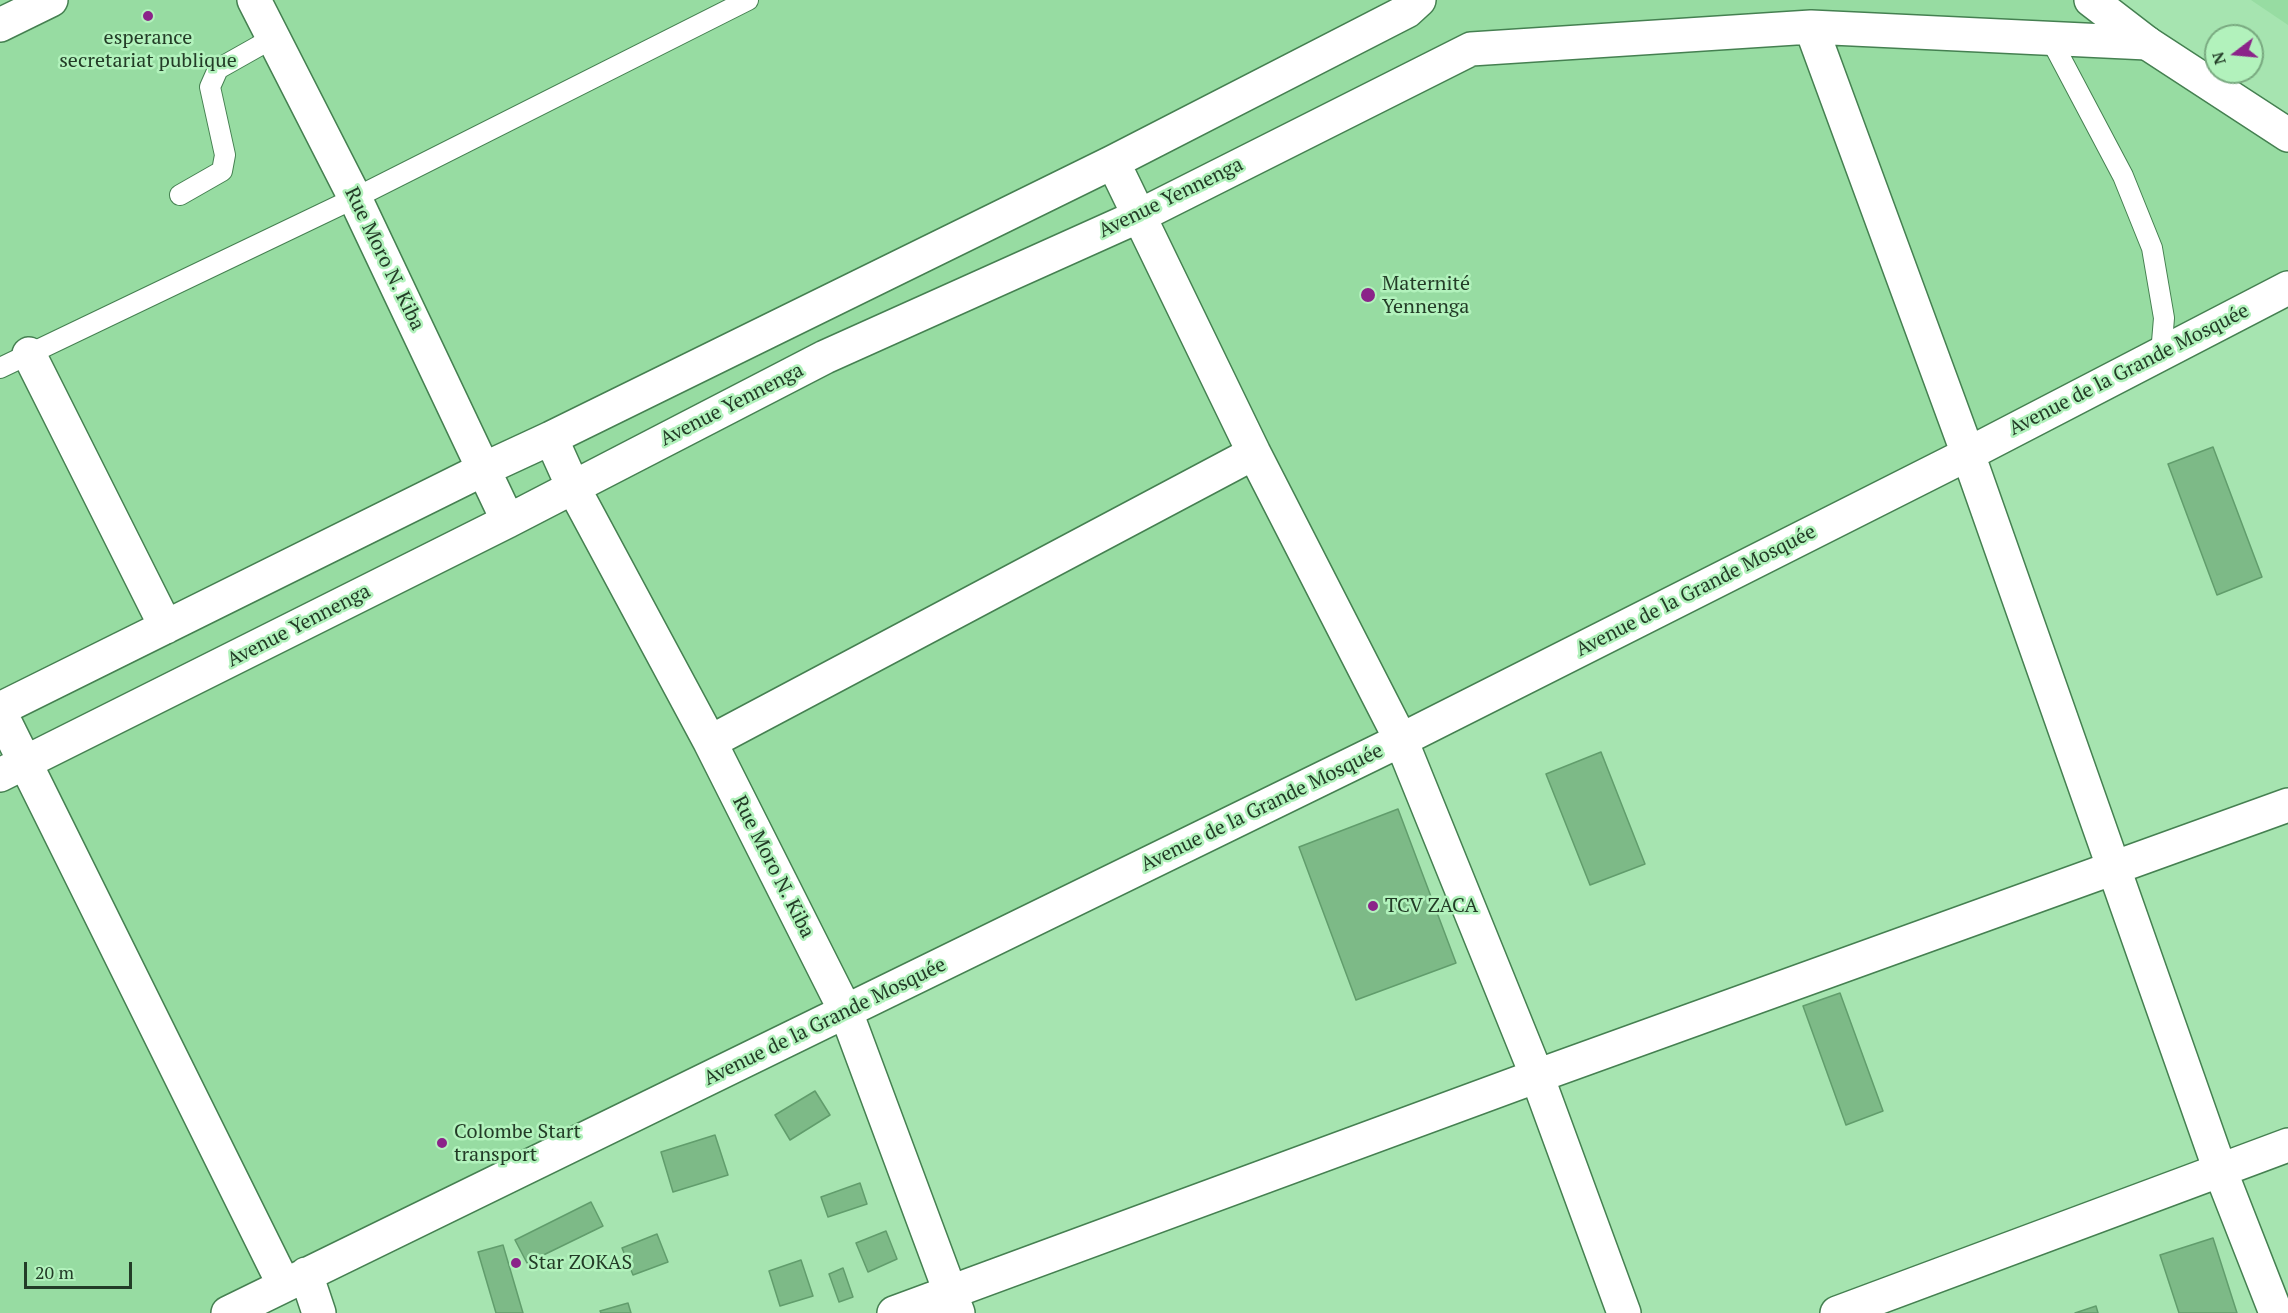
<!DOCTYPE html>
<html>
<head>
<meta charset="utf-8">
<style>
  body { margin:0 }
  #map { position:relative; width:2288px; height:1313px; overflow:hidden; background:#a6e4b0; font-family:"PT Serif",serif }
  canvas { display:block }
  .north { position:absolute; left:2204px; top:24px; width:60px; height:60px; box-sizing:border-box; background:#b2f2bc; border:2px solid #79a980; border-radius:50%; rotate:254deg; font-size:16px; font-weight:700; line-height:24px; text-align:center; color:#233c27 }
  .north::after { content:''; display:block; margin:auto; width:21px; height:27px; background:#8b2389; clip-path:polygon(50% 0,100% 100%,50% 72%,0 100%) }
  .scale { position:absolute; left:24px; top:1262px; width:108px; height:27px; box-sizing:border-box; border:3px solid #233c27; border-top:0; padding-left:8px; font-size:18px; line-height:21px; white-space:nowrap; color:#233c27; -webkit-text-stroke:4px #b2f2bc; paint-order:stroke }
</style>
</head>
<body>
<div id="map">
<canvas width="2288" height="1313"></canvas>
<div class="north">N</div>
<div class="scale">20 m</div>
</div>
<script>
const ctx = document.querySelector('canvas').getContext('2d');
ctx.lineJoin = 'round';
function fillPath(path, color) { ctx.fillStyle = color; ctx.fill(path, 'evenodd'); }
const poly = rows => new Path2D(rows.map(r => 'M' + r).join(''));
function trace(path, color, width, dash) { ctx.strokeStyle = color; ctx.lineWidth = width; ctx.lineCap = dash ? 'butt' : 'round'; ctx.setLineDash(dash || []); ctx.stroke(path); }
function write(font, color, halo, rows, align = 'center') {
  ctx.font = font + ' "PT Serif",serif'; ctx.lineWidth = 5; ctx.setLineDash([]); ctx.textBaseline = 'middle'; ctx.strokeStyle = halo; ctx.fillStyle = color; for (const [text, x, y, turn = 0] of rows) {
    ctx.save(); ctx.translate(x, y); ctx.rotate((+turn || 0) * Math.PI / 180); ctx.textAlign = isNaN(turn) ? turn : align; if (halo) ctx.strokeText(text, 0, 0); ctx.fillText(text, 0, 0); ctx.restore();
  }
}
fillPath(poly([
  [0,0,2091,0,2288,135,2288,288,228,1313,0,1313],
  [2251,0,2288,0,2288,25]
]), '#97dca2');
const building = poly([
  [2213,447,2262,577,2217,595,2168,464,2213,447],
  [1601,752,1645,864,1590,885,1546,774,1601,752],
  [1398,809,1456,963,1356,1000,1299,847,1398,809],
  [1840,993,1883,1111,1846,1125,1803,1006,1840,993],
  [815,1091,830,1115,790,1140,775,1115,815,1091],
  [715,1135,728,1175,673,1192,661,1152,715,1135],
  [860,1183,867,1204,828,1217,821,1197,860,1183],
  [591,1202,603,1226,527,1263,515,1240,591,1202],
  [886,1231,897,1259,868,1272,856,1243,886,1231],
  [657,1234,668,1262,633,1275,622,1248,657,1234],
  [2213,1238,2237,1313,2179,1313,2160,1255,2213,1238],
  [503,1245,523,1313,496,1313,478,1252,503,1245],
  [801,1260,813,1296,780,1306,769,1271,801,1260],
  [843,1268,853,1297,839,1302,829,1274,843,1268],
  [628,1303,631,1313,601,1313,600,1311,628,1303],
  [2096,1306,2098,1313,2075,1313,2096,1306]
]);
fillPath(building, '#7dba87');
trace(building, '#619d6c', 1.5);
const service = poly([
  [2050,38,2123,176,2152,248,2164,318,2161,354],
  [180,195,222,171,225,155,210,87,218,69,273,38],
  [0,368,355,198,748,0]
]);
const minor = poly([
  [254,0,355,198,508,521],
  [0,25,51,0],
  [1811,27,1968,454,2220,1170,2276,1313],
  [1113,162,1254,453,1401,740,1537,1076,1624,1313],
  [29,354,166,627],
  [551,438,573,487,710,742,846,1012,958,1313],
  [0,709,484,469,551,438,1113,162,1407,11,1419,0],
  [0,712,284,1285],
  [710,742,1254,453],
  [0,775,508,521,825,357,1139,216,1471,49,1811,27,2147,43],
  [306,1274,319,1313],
  [228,1313,1401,740,1968,454,2288,288],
  [894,1313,1537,1076,2288,805],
  [1837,1313,2288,1145]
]);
const primary = poly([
  [2091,0,2147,43,2288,135]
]);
trace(service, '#458051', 22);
trace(minor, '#458051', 36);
trace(primary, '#458051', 36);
trace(service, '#fff', 20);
trace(minor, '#fff', 33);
trace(primary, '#fff', 33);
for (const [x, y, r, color] of [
  [148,16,6,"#8b2389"],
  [1368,295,8,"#8b2389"],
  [1373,906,6,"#8b2389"],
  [442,1143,6,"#8b2389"],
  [516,1263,6,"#8b2389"]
]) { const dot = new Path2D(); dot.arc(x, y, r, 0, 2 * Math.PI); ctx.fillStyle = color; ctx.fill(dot); trace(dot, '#b2f2bc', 2); }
write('20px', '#233c27', '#b2f2bc', [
  ["esperance",148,38,"center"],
  ["secretariat publique",148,61,"center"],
  ["Maternité",1382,284],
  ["Yennenga",1382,307],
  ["TCV ZACA",1385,906],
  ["Colombe Start",454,1132],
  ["transport",454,1155],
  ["Star ZOKAS",528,1263]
], 'left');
write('20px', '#233c27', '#b2f2bc', [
  ["Avenue Yennenga",1171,198,-26],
  ["Rue Moro N. Kiba",384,259,64],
  ["Avenue de la Grande Mosquée",2129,370,-27],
  ["Avenue Yennenga",732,405,-27],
  ["Avenue de la Grande Mosquée",1696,591,-27],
  ["Avenue Yennenga",299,626,-27],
  ["Avenue de la Grande Mosquée",1262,808,-26],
  ["Rue Moro N. Kiba",773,867,63],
  ["Avenue de la Grande Mosquée",825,1022,-26]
]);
</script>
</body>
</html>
